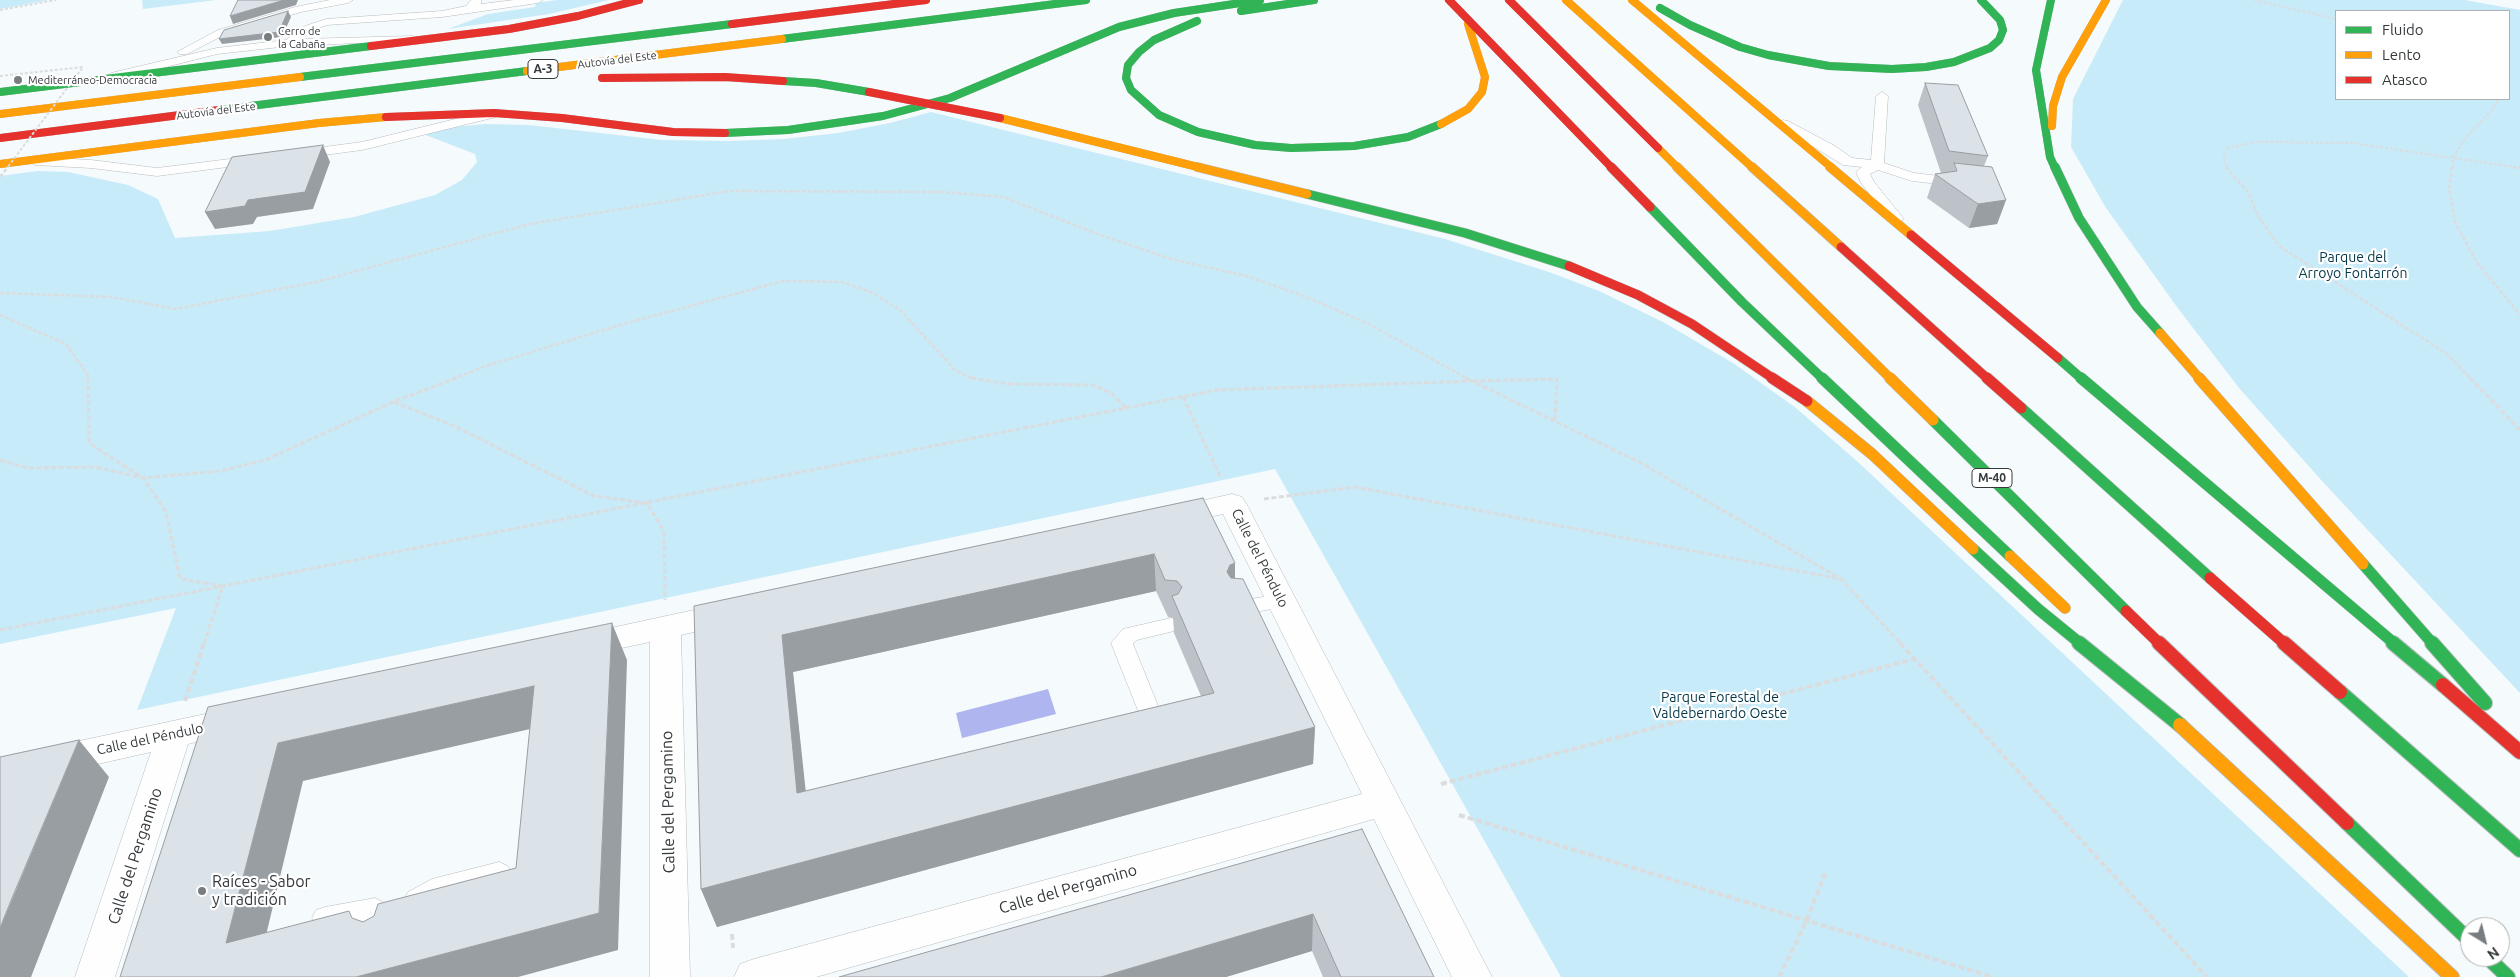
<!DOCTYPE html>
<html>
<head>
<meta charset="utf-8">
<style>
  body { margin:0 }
  #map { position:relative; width:2520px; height:977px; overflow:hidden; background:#f5fafc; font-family:Ubuntu,sans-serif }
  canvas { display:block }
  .legend { position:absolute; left:2335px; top:10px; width:175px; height:90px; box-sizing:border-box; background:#fff; border:1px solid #aeb0b1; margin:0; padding:6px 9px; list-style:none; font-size:15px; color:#34393c }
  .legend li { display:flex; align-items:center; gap:10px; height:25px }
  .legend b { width:25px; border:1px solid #aeb0b1 }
  .north { position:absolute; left:2460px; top:917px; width:50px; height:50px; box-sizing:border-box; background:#fff; border:1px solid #aeb0b1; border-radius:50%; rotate:144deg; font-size:14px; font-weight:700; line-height:20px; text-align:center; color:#34393c }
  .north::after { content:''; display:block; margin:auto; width:18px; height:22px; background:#787d7f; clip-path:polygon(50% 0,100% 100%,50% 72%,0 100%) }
</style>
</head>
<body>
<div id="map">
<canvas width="2520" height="977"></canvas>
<ul class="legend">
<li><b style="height:6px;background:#30b455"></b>Fluido</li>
<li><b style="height:6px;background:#ff9f0a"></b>Lento</li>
<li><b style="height:6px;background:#e5322d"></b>Atasco</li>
</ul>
<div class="north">N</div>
</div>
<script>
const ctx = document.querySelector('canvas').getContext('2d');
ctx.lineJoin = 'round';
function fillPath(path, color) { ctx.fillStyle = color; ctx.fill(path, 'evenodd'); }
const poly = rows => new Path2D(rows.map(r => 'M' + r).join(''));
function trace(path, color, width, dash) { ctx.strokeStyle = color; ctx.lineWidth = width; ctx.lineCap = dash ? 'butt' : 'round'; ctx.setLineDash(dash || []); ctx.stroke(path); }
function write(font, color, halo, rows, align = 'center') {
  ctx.font = font + ' Ubuntu,sans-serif'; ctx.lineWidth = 4.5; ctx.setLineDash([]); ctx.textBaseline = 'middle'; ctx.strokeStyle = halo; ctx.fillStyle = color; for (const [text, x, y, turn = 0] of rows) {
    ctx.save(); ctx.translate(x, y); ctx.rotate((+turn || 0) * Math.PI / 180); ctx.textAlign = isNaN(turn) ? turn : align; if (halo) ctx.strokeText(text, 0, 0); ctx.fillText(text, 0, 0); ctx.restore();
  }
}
fillPath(poly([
  [0,0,49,0,0,9],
  [142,0,216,0,143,9],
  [557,0,609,0,549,14,448,29,488,14,535,7,536,3],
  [2123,0,2465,0,2520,10,2520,693,2322,481,2239,388,2177,307,2106,208,2071,147,2073,99],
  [2336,11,2509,11,2509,99,2336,99],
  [931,112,1445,239,1549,272,1599,291,1663,322,1733,363,1796,408,1859,463,2409,977,1561,977,1275,469,137,710,176,608,0,644,0,176,38,171,68,172,128,185,158,199,175,238,270,231,354,217,435,195,462,180,477,162,475,154,423,134,452,127,486,124,529,125,662,140,730,141,784,139,838,133,890,123]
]), '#c8ebfa');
fillPath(poly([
  [1048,689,1056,714,962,738,956,713]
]), '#afb6ef');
const lane = poly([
  [330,0,353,0,348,3,301,12,226,34,187,54,179,54,177,52,218,30,295,7,330,0],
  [471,0,481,0,481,4,514,0,543,0,538,3,442,17,327,25,313,30,301,39,413,36,415,38,409,41,289,46,217,54,115,80,109,76,111,73,217,48,286,40,305,26,326,19,442,11,466,6,471,0],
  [1882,92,1888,96,1884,163,1914,173,1957,178,1964,182,1957,186,1912,181,1878,170,1870,174,1874,182,1904,219,1897,223,1892,222,1861,183,1856,172,1862,167,1843,165,1777,124,1783,120,1788,121,1835,146,1852,158,1871,160,1876,96,1882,92],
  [492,110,496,111,498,114,496,117,362,150,301,158,294,154,301,150,362,142,492,110],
  [254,156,261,160,259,163,157,176,91,168,35,165,28,161,35,157,91,160,157,168,254,156],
  [1281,594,1288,596,1291,601,1288,606,1239,615,1232,613,1229,608,1232,603,1239,601,1281,594],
  [1171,618,1178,620,1182,625,1178,630,1137,640,1133,644,1165,723,1162,729,1154,732,1146,729,1143,723,1111,643,1123,629,1171,618],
  [499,862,508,866,512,873,508,880,447,896,417,911,408,908,404,900,408,892,432,879,499,862],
  [375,898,396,909,404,927,400,935,391,938,382,935,377,924,372,921,325,929,316,926,312,918,316,910,325,907,375,898]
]);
const street = poly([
  [1232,494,1242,497,1246,503,1492,977,1452,977,1374,819,816,977,734,977,740,964,754,959,1362,794,1223,514,1171,525,1161,522,1157,516,1161,510,1232,494],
  [731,602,742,605,746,613,742,621,681,635,690,977,650,977,650,642,583,656,572,653,567,645,572,637,583,634,731,602],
  [238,707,250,711,255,720,250,729,188,744,115,977,75,977,151,752,0,786,0,758,238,707]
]);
const fastFar3 = poly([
  [2051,0,2036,70,2050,157,2055,168],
  [1660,8,1690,25,1740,47,1768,55,1829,66,1892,69,1926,67,1954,62,1990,48,1999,40,2003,30,2000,20,1981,0],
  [1241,11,1314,0],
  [1197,21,1154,40,1139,52,1128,65,1126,78,1131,90,1159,115,1198,132,1255,145,1291,148,1354,146,1408,137,1441,124],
  [782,39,1086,0],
  [300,77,732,24],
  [783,81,816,83,869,92],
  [0,92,371,46],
  [219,110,527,71],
  [725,133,788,130,883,116,950,98,1119,27,1174,13,1260,0]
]);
const fastFar2 = poly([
  [2055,167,2079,218,2137,307,2160,333],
  [1307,194,1465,233,1569,266],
  [1650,207,1742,302,1823,379],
  [2058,358,2082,379]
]);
const fastFar1 = poly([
  [1822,378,2010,556],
  [2081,378,2395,644],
  [2021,408,2210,578],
  [1933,420,2126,611],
  [1973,549,2038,609,2081,644],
  [2363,564,2433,644]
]);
const fast = poly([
  [2079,643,2180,725],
  [2393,643,2443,685],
  [2432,643,2485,703],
  [2340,692,2520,850],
  [2347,823,2470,941],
  [2487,957,2508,977]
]);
const slowFar3 = poly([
  [1566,0,1753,168],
  [1632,0,1832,168],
  [527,71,782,39],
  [0,114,300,77],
  [1000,118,1202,168],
  [1441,124,1468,109,1482,92,1485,77,1468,24],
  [2052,126,2053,106,2062,77,2106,0],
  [1658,148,1678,168],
  [0,164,319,123,386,117]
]);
const slowFar2 = poly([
  [1197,167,1307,194],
  [1677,167,1891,379],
  [1752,167,1841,247],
  [1830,167,1911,235],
  [2160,333,2200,379]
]);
const slowFar1 = poly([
  [1890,378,1933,420],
  [2199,378,2363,564],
  [1807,401,1872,454,1973,549],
  [2010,556,2065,608]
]);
const slow = poly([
  [2180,725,2452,977]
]);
const jamFar3 = poly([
  [1449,0,1612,168],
  [1509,0,1658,148],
  [732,24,926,0],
  [371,46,509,29,578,16,639,0],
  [602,78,725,77,783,81],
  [386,117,494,113,562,118,673,132,725,133],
  [0,138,219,110]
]);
const jamFar2 = poly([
  [1611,167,1650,207],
  [1911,235,2058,358],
  [1841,247,1988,379],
  [1569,266,1638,295,1692,324,1774,379]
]);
const jamFar1 = poly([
  [1772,378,1807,401],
  [1987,378,2021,408],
  [2210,578,2285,644],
  [2126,611,2160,644]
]);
const jam = poly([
  [2159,643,2347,823],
  [2284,643,2340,692],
  [2443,685,2520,752]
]);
trace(lane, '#b7bcbe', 1);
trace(street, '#b7bcbe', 1);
trace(fastFar3, '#b7bcbe', 8);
trace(fastFar2, '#b7bcbe', 10);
trace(fastFar1, '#b7bcbe', 12);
trace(fast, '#b7bcbe', 16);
trace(slowFar3, '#b7bcbe', 8);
trace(slowFar2, '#b7bcbe', 10);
trace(slowFar1, '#b7bcbe', 12);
trace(slow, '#b7bcbe', 16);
trace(jamFar3, '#b7bcbe', 8);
trace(jamFar2, '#b7bcbe', 10);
trace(jamFar1, '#b7bcbe', 12);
trace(jam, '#b7bcbe', 16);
trace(poly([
  [2254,0,2336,19],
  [0,10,56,0],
  [2227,168,2223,160,2228,148,2255,142,2353,143,2520,168],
  [2452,168,2454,156,2466,137,2492,110,2498,99]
]), '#dbdcdd', 2, [3, 2]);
trace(poly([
  [2226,167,2248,192,2258,216,2279,246,2447,354,2471,379],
  [2452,167,2449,186,2455,222,2476,261,2520,315],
  [2513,167,2520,168],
  [0,293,112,297,175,309,316,282,530,224,729,191,942,192,1003,197,1100,235,1171,259,1247,276,1306,297,1369,324,1468,379],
  [0,315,66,344,88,375,88,379],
  [453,379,483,367,623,324,783,281,842,282,873,293,900,310,955,370,973,379]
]), '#dbdcdd', 2.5, [4, 2]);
trace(poly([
  [88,378,89,443,143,478,166,512,180,579,223,586,204,644],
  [971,378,1009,384,1093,385,1111,393,1126,408],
  [1466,378,1472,381,1557,379,1555,421],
  [2470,378,2520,430],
  [1183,397,1221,478],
  [394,402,452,425,594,496,647,503,664,531,665,600],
  [0,460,28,468,95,467,143,478,220,471,265,460,393,402,456,378],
  [1264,499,1355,487,1841,579,1901,644],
  [0,630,1217,390,1472,381,1643,464,1841,579]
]), '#dbdcdd', 3, [5, 2.5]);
trace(poly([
  [1900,643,2207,977],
  [185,701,204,643],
  [1441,784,1914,659],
  [1459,815,1993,977],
  [732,934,733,948],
  [1779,977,1806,922,1826,871]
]), '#dbdcdd', 4, [6, 3]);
fillPath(lane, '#fefeff');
fillPath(street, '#fefeff');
trace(fastFar3, '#30b455', 8);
trace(fastFar2, '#30b455', 9);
trace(fastFar1, '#30b455', 11);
trace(fast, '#30b455', 14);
trace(slowFar3, '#ff9f0a', 8);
trace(slowFar2, '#ff9f0a', 9);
trace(slowFar1, '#ff9f0a', 11);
trace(slow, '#ff9f0a', 14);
trace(jamFar3, '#e5322d', 8);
trace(jamFar2, '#e5322d', 9);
trace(jamFar1, '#e5322d', 11);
trace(jam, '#e5322d', 14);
const jamBridge = poly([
  [869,92,1000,118]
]);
trace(jamBridge, '#b7bcbe', 8, []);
trace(poly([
  [0,76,83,67,7,168]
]), '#dbdcdd', 2, [3, 2]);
trace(poly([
  [0,177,8,167]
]), '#dbdcdd', 2.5, [4, 2]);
trace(jamBridge, '#e5322d', 8);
fillPath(poly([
  [1925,83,1988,156,1984,166,2006,200,1997,224,1969,228,1927,198,1935,174,1941,173,1918,105],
  [1203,498,1235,578,1315,727,1313,764,717,927,701,889,694,606],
  [1156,591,1168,617,1173,618,1174,633,1201,696,805,791,793,672],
  [1362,829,1434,977,1323,977,1312,951,1226,977]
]), '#bcc2c8');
fillPath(poly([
  [284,0,298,0,296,5,233,24,230,16],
  [288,11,291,17,282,37,222,44,219,39],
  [323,145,330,162,313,209,257,217,253,224,215,229,205,212,248,200],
  [2006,200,1997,224,1969,228,1978,204],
  [1154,554,1156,591,793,672,810,831,797,793,782,635],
  [1235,563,1235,600,1227,572,1230,565],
  [612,623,627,660,618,950,518,977,356,977,599,913],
  [534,686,552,724,303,781,256,977,226,943,278,743],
  [1315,727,1313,764,717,927,701,889],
  [79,740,109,777,31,977,0,977,0,928],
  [1313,914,1312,951,1226,977,1101,977]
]), '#999ea2');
const building = poly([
  [238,0,284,0,230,16,238,0],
  [288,11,279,32,219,39,224,30,288,11],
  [1925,83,1958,85,1988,156,1949,151,1925,83],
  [323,145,305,192,248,200,245,206,205,212,232,157,323,145],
  [1954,163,1992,167,2006,200,1978,204,1935,174,1957,171,1954,163],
  [1203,498,1235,563,1230,565,1227,572,1231,578,1243,579,1315,727,701,889,694,606,1203,498],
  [1154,554,1165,580,1177,581,1182,587,1178,594,1172,596,1214,693,797,793,782,635,1154,554],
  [612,623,599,913,356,977,120,977,208,707,612,623],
  [534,686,516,868,378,904,374,916,363,922,352,918,349,911,226,943,278,743,534,686],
  [79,740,12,898,0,928,0,757,79,740],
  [1362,829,1434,977,1341,977,1313,914,1101,977,839,977,1362,829]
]);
fillPath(building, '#dbe2e8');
trace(building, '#999ea2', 1);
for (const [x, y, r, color] of [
  [268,37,5,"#787d7f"],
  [18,80,5,"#787d7f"],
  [202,891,5,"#787d7f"]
]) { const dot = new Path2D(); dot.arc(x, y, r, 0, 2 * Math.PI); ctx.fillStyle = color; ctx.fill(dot); trace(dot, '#fff', 2); }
write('11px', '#34393c', '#fff', [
  ["Cerro de",278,31],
  ["la Cabaña",278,44],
  ["Mediterráneo-Democracia",28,80]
], 'left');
write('11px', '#34393c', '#fff', [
  ["Autovía del Este",617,60,-7],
  ["Autovía del Este",216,111,-7]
]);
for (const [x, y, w] of [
  [543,69,30],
  [1992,478,40]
]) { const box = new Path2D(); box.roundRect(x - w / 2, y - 9.5, w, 19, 4); ctx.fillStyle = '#fff'; ctx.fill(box); trace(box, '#34393c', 1); }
write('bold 12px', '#34393c', null, [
  ["A-3",543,69],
  ["M-40",1992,478]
]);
write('14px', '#043749', '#fff', [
  ["Parque del",2353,257],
  ["Arroyo Fontarrón",2353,273],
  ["Parque Forestal de",1720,697],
  ["Valdebernardo Oeste",1720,713]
]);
write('14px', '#34393c', '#fff', [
  ["Calle del Péndulo",1260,558,63],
  ["Calle del Péndulo",150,739,-12]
]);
write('16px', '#34393c', '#fff', [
  ["Calle del Pergamino",668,802,-91],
  ["Calle del Pergamino",135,856,-72],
  ["Calle del Pergamino",1068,889,-16]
]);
write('16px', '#34393c', '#fff', [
  ["Raíces - Sabor",212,882],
  ["y tradición",212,900]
], 'left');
</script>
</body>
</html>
